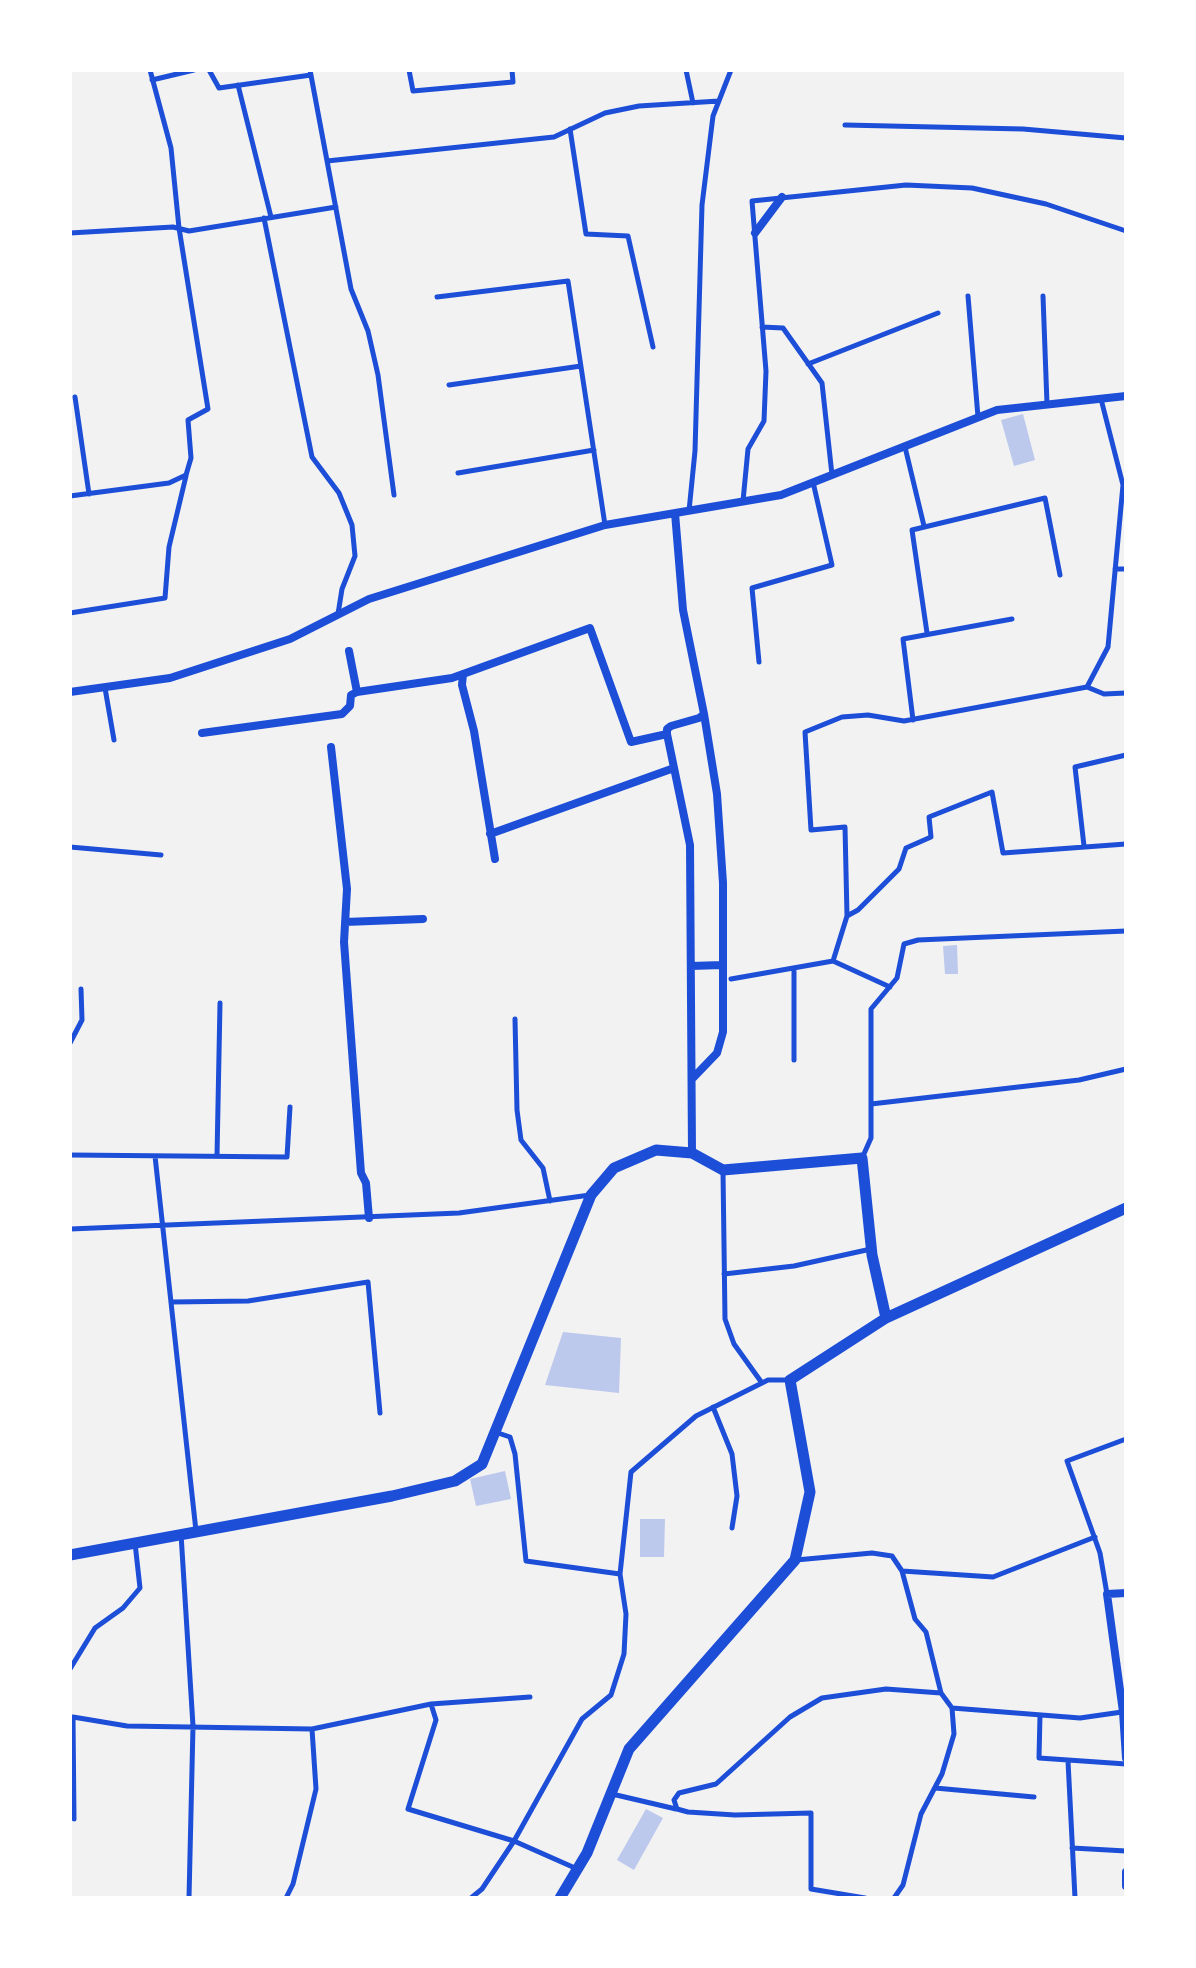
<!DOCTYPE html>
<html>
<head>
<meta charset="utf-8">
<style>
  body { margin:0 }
  #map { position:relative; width:1196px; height:1968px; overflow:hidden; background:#f2f2f2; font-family:"Public Sans",sans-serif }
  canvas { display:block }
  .frame { position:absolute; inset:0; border:72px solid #fff; pointer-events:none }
</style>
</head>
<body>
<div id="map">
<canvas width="1196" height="1968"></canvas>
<div class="frame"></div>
</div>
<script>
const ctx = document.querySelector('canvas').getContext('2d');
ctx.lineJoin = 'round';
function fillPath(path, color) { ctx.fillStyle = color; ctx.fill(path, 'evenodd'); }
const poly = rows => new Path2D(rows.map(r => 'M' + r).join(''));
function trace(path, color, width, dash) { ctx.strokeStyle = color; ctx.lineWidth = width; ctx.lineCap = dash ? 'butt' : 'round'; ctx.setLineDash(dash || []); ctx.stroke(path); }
fillPath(poly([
  [1023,414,1035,460,1014,466,1001,420],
  [957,945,958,974,945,974,943,946],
  [563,1332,621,1338,619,1393,545,1385],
  [505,1471,511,1499,476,1506,470,1479],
  [640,1519,665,1519,664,1557,640,1557],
  [646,1809,663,1818,634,1870,617,1860]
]), '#bdc9ec');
trace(poly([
  [209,70,219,88,311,75],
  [310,70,351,289,368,331,378,375,394,495],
  [409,70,413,91,513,82,512,70],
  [686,70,693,103],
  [152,80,194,70],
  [238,85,271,217],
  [845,125,1023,129,1126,138],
  [570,129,586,234,628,236,653,347],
  [327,161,554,137,605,113,639,106,719,101],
  [264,218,312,457,339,493,352,525,355,556,342,589,338,614],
  [70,233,173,227,189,231,336,207],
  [968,296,978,417],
  [1043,296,1047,404],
  [437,297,568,281,605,525],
  [762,327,783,328,822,383,832,475],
  [808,364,938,313],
  [449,385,581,366],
  [75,397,89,494],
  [905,447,924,526],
  [458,473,594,450],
  [70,496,169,483,186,475,191,458,188,420,208,409,179,228,171,148,150,70],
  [743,501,748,449,764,421,766,371,752,201,906,185,972,188,1046,204,1126,231],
  [689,511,695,451,702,205,713,116,731,70],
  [1115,569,1126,569],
  [70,613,165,598,169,547,186,476],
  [927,633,912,530,1045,498,1060,575],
  [759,662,752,588,832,565,813,482],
  [1087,687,1108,647,1123,485,1101,399],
  [105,688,114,740],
  [913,720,903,639,1012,619],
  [1084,846,1075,767,1126,755],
  [70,847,161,855],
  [847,916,858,910,899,869,906,848,931,837,929,817,992,792,1003,853,1126,844],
  [833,961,847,916,845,827,811,830,805,732,842,717,868,715,904,721,1087,687,1104,694,1126,693],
  [794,968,794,1060],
  [731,979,833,961,890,987],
  [515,1019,517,1110,521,1140,543,1168,550,1201],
  [70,1043,82,1020,81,989],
  [871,1104,1079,1080,1126,1069],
  [70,1155,287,1157,290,1107],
  [155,1156,196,1531],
  [217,1156,220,1003],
  [863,1156,871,1138,871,1009,897,978,904,944,918,940,1126,931],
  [723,1171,725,1319,734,1344,762,1383],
  [70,1229,459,1213,590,1195],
  [724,1274,794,1266,871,1249],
  [172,1302,248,1301,368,1282,380,1413],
  [713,1407,732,1454,737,1496,732,1528],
  [495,1432,510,1437,515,1454,526,1561,620,1574,631,1472,696,1416,768,1380,789,1380],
  [181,1534,193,1726,189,1898],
  [796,1560,872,1553,892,1556,902,1571,915,1619,926,1632,941,1693,952,1708,954,1734,942,1774,921,1814,903,1885,894,1898],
  [902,1571,993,1577,1095,1537],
  [1107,1594,1100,1553,1067,1461,1126,1439],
  [70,1669,95,1628,123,1608,140,1588,135,1543],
  [431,1704,436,1720,408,1809,514,1841,575,1868],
  [952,1708,1080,1718,1122,1712],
  [1040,1715,1039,1758,1126,1764],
  [1068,1761,1075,1898],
  [935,1788,1034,1797],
  [612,1794,676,1809],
  [74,1819,73,1717,127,1726,312,1729,431,1704,530,1697],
  [1072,1848,1126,1851],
  [286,1898,293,1884,316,1789,312,1729],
  [471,1898,482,1889,514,1841,582,1719,611,1695,624,1654,626,1614,620,1574],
  [865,1898,811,1889,811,1813,735,1815,688,1812,677,1809,674,1800,679,1793,716,1784,790,1717,822,1698,886,1689,941,1693]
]), '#1d4ed8', 5);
trace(poly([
  [755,233,782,197],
  [675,513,683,610,704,714,699,718,671,726,667,729,667,734,690,845,692,1153],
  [463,674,462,685,474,731,495,859],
  [70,692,170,678,290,639,369,599,605,525,781,495,997,410,1126,396],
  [357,692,452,678,590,628,631,742,667,734],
  [202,733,342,714,350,706,351,695,357,692,349,651],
  [331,747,347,889,344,942,361,1173,366,1183,369,1218],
  [490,834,674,768],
  [345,922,423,919],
  [691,966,722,965],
  [692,1079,717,1053,723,1032,723,883,717,794,704,714],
  [1126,1593,1107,1594,1123,1712,1126,1758],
  [1126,1872,1126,1886]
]), '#1d4ed8', 8);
trace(poly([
  [70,1555,392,1496,455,1481,482,1464,591,1195,614,1168,656,1150,692,1153,723,1170,862,1158,872,1255,886,1318],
  [560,1898,587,1853,629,1749,795,1560,810,1492,790,1380,886,1318,1126,1208]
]), '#1d4ed8', 11);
</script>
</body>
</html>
